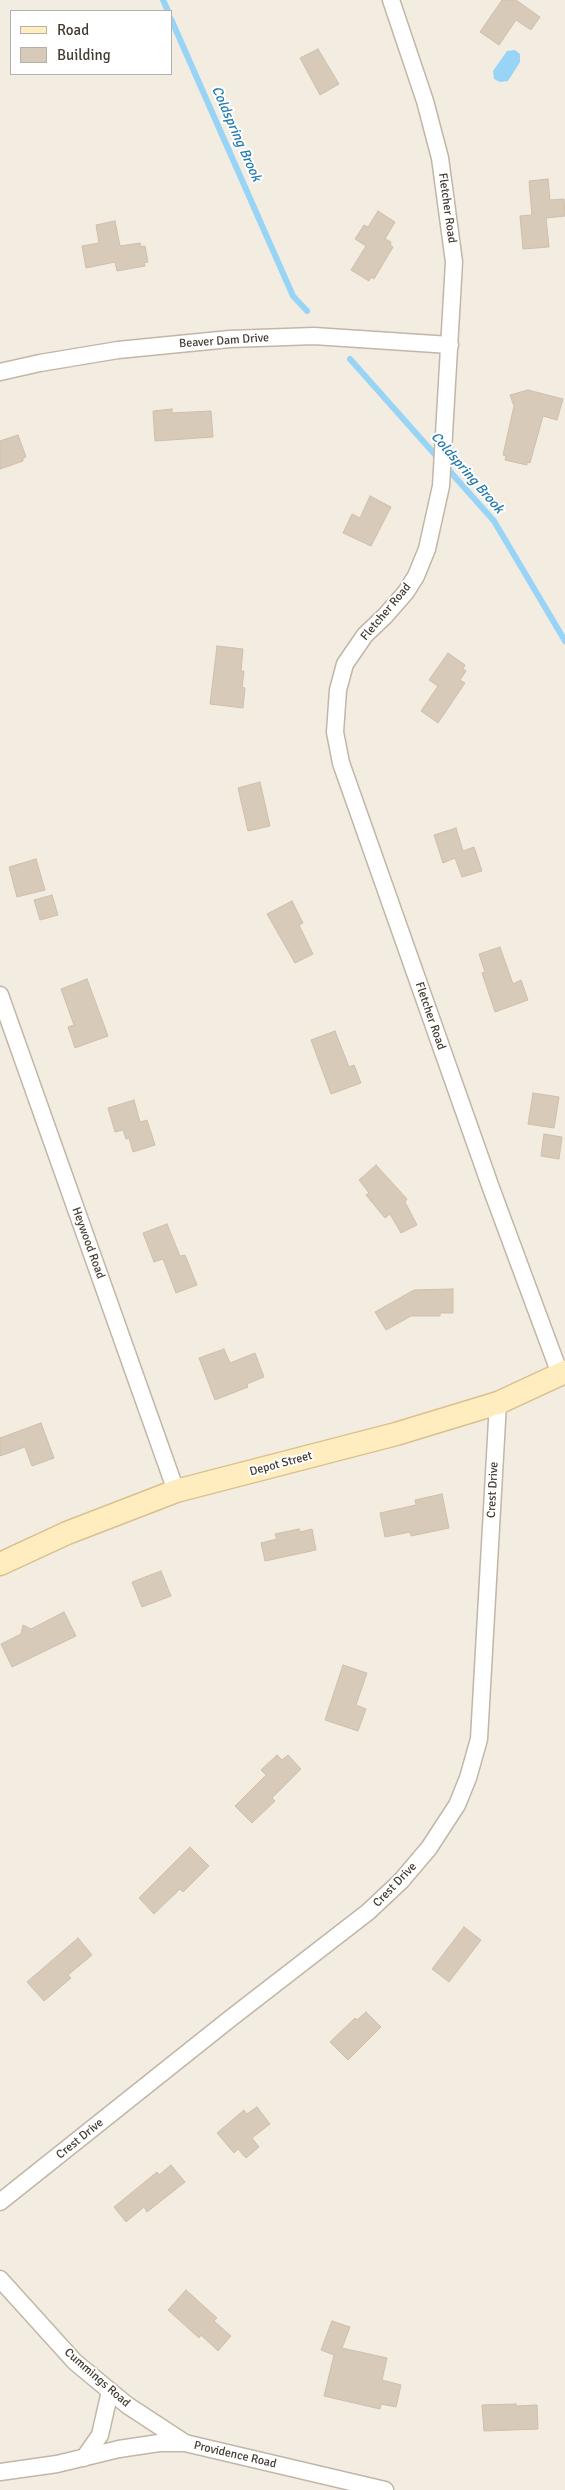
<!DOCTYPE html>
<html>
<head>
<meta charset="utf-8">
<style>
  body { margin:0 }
  #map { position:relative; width:565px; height:2490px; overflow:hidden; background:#f2ece1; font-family:Signika,sans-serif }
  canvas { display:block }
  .legend { position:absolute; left:10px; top:10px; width:162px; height:65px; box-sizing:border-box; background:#fff; border:1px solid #b4b1ad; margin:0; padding:6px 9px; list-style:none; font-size:15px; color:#443c32 }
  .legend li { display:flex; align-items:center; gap:10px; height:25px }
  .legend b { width:25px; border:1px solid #b4b1ad }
</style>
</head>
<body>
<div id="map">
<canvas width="565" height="2490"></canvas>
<ul class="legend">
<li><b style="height:6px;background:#ffecbf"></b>Road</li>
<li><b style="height:14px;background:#d8cab9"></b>Building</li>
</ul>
</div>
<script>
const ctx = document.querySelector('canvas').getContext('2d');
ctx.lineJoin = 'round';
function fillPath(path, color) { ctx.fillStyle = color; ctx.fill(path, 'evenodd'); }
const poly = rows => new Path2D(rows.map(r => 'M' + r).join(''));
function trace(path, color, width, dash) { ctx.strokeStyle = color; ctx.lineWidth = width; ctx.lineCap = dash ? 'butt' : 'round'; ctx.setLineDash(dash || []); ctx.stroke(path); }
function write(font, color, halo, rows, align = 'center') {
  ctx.font = font + ' Signika,sans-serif'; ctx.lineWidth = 4; ctx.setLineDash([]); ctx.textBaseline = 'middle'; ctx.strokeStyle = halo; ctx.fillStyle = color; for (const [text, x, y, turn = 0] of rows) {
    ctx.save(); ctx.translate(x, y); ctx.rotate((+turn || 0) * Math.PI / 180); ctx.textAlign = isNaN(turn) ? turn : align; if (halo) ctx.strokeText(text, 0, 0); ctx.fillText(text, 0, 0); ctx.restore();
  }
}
fillPath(poly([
  [515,50,520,54,520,62,508,81,500,82,494,79,493,71,507,51]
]), '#98d4f5');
trace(poly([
  [163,0,168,11],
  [171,19,293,296,307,311],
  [350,359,494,521,565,641]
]), '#98d4f5', 6);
const building = poly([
  [502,0,516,0,540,17,531,30,516,20,499,45,480,32,502,0],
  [318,49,339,84,320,95,300,58,318,49],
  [548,179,550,200,564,199,565,216,546,218,549,247,523,249,520,216,532,215,529,181,548,179],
  [378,211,395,222,385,239,391,242,390,245,393,247,374,279,371,277,369,281,351,270,366,246,355,239,364,225,368,227,378,211],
  [115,221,120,246,140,243,141,247,145,246,148,262,144,263,145,266,117,271,115,262,86,268,82,246,99,243,96,225,115,221],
  [528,390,563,399,557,420,543,416,530,463,527,462,527,465,505,460,506,456,503,455,514,406,510,395,528,390],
  [172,409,172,413,211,411,213,437,155,441,153,411,172,409],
  [18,435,26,457,23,458,23,461,0,469,0,441,18,435],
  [370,496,391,507,371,546,343,533,352,514,360,518,370,496],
  [217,646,243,649,241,671,244,671,242,687,245,688,243,708,210,704,217,646],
  [448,653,465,665,463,669,466,671,460,680,465,683,438,723,421,711,438,686,429,680,448,653],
  [260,782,270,826,248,831,238,788,260,782],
  [456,828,463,851,474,847,482,871,462,877,455,858,443,863,434,835,456,828],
  [36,859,45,890,17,897,9,867,36,859],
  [52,895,58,915,40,920,34,900,52,895],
  [292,901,303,923,299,925,313,954,295,963,267,914,292,901],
  [500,947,513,984,521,980,528,1000,495,1012,482,973,485,972,479,954,500,947],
  [87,979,108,1036,75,1048,68,1027,74,1025,61,989,87,979],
  [335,1031,349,1067,354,1065,361,1083,331,1094,311,1040,335,1031],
  [533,1093,559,1097,554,1128,528,1124,533,1093],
  [134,1100,140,1122,147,1120,155,1145,133,1152,129,1138,126,1139,123,1130,115,1132,108,1108,134,1100],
  [544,1134,562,1137,559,1159,541,1156,544,1134],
  [376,1165,407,1199,405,1202,417,1225,401,1233,390,1214,385,1218,366,1195,369,1193,359,1180,376,1165],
  [167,1224,180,1256,185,1255,197,1285,176,1293,163,1259,154,1262,143,1233,167,1224],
  [453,1289,453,1313,440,1313,440,1316,411,1316,386,1330,375,1312,414,1290,453,1289],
  [224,1349,230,1363,255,1353,264,1377,247,1384,248,1387,215,1400,199,1358,224,1349],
  [41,1423,54,1458,32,1466,25,1447,0,1456,0,1438,41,1423],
  [442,1494,449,1528,411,1536,410,1532,385,1537,380,1513,416,1505,415,1500,442,1494],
  [299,1529,300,1532,312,1529,316,1550,265,1561,261,1543,277,1539,275,1534,299,1529],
  [161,1571,171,1596,142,1607,132,1582,161,1571],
  [64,1612,76,1636,12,1667,1,1644,21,1634,23,1625,31,1629,64,1612],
  [343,1665,367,1673,356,1705,366,1709,358,1731,325,1720,343,1665],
  [277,1755,282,1760,288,1755,301,1769,272,1798,275,1801,252,1823,235,1806,266,1775,261,1770,277,1755],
  [190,1847,209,1866,183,1892,180,1889,154,1914,139,1898,190,1847],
  [464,1927,481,1940,449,1982,432,1969,464,1927],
  [78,1938,92,1955,68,1975,71,1978,44,2001,27,1982,78,1938],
  [366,2012,381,2027,348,2060,330,2042,355,2018,357,2020,366,2012],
  [257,2107,270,2124,252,2138,259,2147,246,2158,238,2149,234,2153,217,2133,244,2110,247,2114,257,2107],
  [171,2165,185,2182,147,2212,144,2207,126,2222,114,2207,157,2172,159,2175,171,2165],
  [186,2290,217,2318,214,2321,231,2336,218,2351,201,2335,199,2338,168,2310,186,2290],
  [332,2321,350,2327,342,2348,387,2358,382,2380,401,2385,396,2407,381,2404,380,2409,324,2396,334,2355,321,2350,332,2321],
  [516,2404,516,2406,537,2405,538,2429,484,2431,482,2405,516,2404]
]);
fillPath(building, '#d8cab9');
trace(building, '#d0bea9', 1);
const street = poly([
  [391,0,425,101,440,158,454,262,441,486,427,549,416,576,406,592,385,616,365,635,345,664,338,690,335,732,341,763,491,1188,560,1374],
  [0,372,40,363,118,350,230,339,314,336,450,345],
  [0,995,176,1491],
  [0,2202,231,2018,368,1912,401,1881,429,1848,457,1805,468,1778,479,1739,498,1403],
  [0,2279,75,2362,127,2405,185,2443],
  [84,2458,100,2435,110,2391],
  [0,2472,57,2464,119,2449,159,2443,185,2443,385,2490]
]);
const secondary = poly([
  [0,1564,67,1533,176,1491,396,1434,498,1403,565,1372]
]);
trace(street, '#c1b6a7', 19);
trace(secondary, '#d9c18f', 25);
trace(street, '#fff', 16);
trace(secondary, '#ffecbf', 22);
write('12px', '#443c32', '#fff', [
  ["Fletcher Road",447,208,82],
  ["Beaver Dam Drive",224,341,-4],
  ["Fletcher Road",386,612,-50],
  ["Fletcher Road",430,1016,71],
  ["Heywood Road",88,1243,70],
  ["Depot Street",281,1464,-15],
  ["Crest Drive",493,1490,-87],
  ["Crest Drive",395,1885,-46],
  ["Crest Drive",80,2139,-39],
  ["Cummings Road",97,2378,41],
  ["Providence Road",235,2455,13]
]);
write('italic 14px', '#247bae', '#fff', [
  ["Coldspring Brook",236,134,66],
  ["Coldspring Brook",467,473,49]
]);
</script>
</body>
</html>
